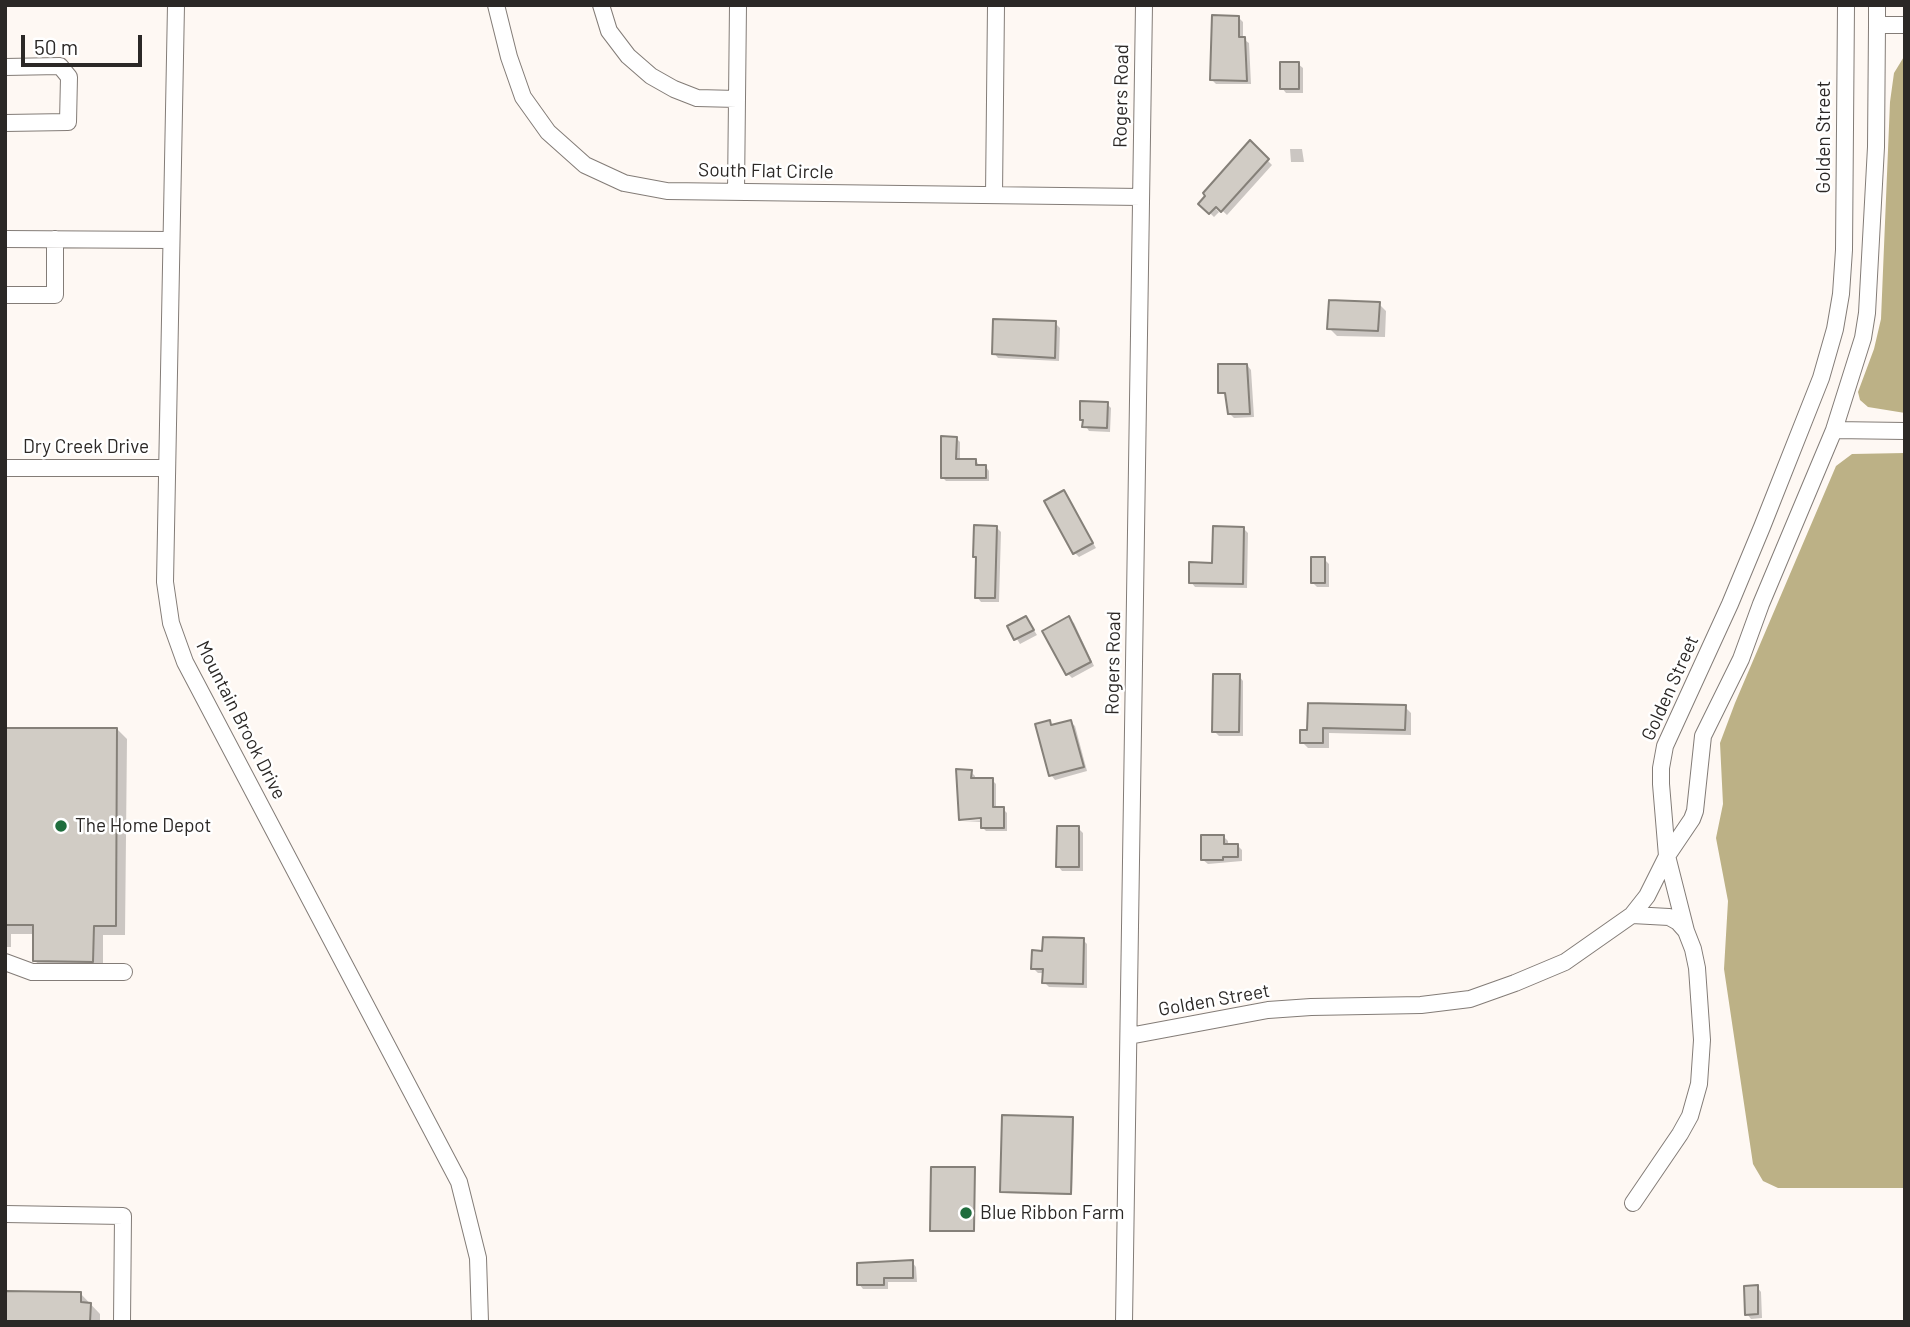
<!DOCTYPE html>
<html>
<head>
<meta charset="utf-8">
<style>
  body { margin:0 }
  #map { position:relative; width:1910px; height:1327px; overflow:hidden; background:#fef8f3; font-family:Barlow,sans-serif }
  canvas { display:block }
  .frame { position:absolute; inset:0; border:7px solid #2b2826; pointer-events:none }
  .scale { position:absolute; left:21px; top:35px; width:121px; height:32px; box-sizing:border-box; border:4px solid #2b2826; border-top:0; padding-left:9px; font-size:21px; line-height:24px; white-space:nowrap; color:#2b2826; -webkit-text-stroke:5px #fff; paint-order:stroke }
</style>
</head>
<body>
<div id="map">
<canvas width="1910" height="1327"></canvas>
<div class="frame"></div>
<div class="scale">50 m</div>
</div>
<script>
const ctx = document.querySelector('canvas').getContext('2d');
ctx.lineJoin = 'round';
function fillPath(path, color) { ctx.fillStyle = color; ctx.fill(path, 'evenodd'); }
const poly = rows => new Path2D(rows.map(r => 'M' + r).join(''));
function trace(path, color, width, dash) { ctx.strokeStyle = color; ctx.lineWidth = width; ctx.lineCap = dash ? 'butt' : 'round'; ctx.setLineDash(dash || []); ctx.stroke(path); }
function write(font, color, halo, rows, align = 'center') {
  ctx.font = font + ' Barlow,sans-serif'; ctx.lineWidth = 5; ctx.setLineDash([]); ctx.textBaseline = 'middle'; ctx.strokeStyle = halo; ctx.fillStyle = color; for (const [text, x, y, turn = 0] of rows) {
    ctx.save(); ctx.translate(x, y); ctx.rotate((+turn || 0) * Math.PI / 180); ctx.textAlign = isNaN(turn) ? turn : align; if (halo) ctx.strokeText(text, 0, 0); ctx.fillText(text, 0, 0); ctx.restore();
  }
}
fillPath(poly([
  [1905,55,1905,413,1868,407,1860,400,1858,392,1874,349,1881,319,1890,102,1894,73],
  [1905,453,1905,1188,1778,1188,1763,1181,1753,1164,1724,969,1728,901,1716,838,1723,804,1720,743,1735,703,1836,466,1852,454]
]), '#bcb186');
fillPath(poly([
  [1238,17,1243,22,1243,39,1249,43,1251,84,1216,84,1212,80],
  [1298,64,1303,68,1303,93,1286,93,1282,88],
  [1250,143,1272,165,1227,215,1211,200,1209,202,1219,212,1214,217,1201,204],
  [1290,149,1302,149,1304,162,1291,162],
  [1379,304,1386,311,1385,337,1337,336,1329,328],
  [1055,323,1060,328,1059,361,998,358,994,353],
  [1247,365,1251,370,1254,417,1234,418,1229,413,1228,396,1220,392],
  [1107,404,1111,408,1110,432,1089,431,1081,419],
  [956,438,960,442,960,460,976,460,980,467,986,467,989,471,989,481,946,481,942,477],
  [1063,492,1096,548,1079,557,1075,553],
  [996,527,1001,532,999,602,981,602,977,597,978,559,975,556],
  [1243,528,1248,533,1247,588,1195,587,1191,582,1214,565],
  [1324,559,1329,564,1329,587,1317,587,1312,582],
  [1026,618,1037,635,1020,644,1009,626],
  [1069,619,1074,623,1094,666,1072,678,1068,674],
  [1239,676,1243,681,1243,736,1219,736,1214,731],
  [1310,705,1405,707,1411,713,1411,735,1329,733,1329,748,1308,748,1302,742,1309,732],
  [1049,722,1053,726,1070,722,1075,726,1087,771,1055,780,1051,775],
  [5,729,117,729,127,739,125,935,103,935,103,971,45,970,35,961,35,934,11,934,11,947,5,947],
  [971,772,975,776,975,779,992,780,996,784,996,809,1003,809,1007,813,1007,831,986,831,982,827,982,822,962,821,990,820,989,816,960,819],
  [1078,828,1083,833,1083,871,1062,871,1058,866],
  [1224,837,1228,841,1228,846,1238,846,1242,850,1242,861,1208,864,1203,860],
  [1083,940,1087,944,1087,988,1049,987,1044,982,1045,973,1038,973,1033,968,1044,953],
  [1072,1119,1074,1120,1072,1195,1004,1193,1002,1191],
  [974,1169,975,1232,933,1232,931,1230],
  [912,1262,916,1267,917,1282,888,1282,888,1289,863,1289,859,1284],
  [1757,1287,1761,1292,1762,1318,1751,1319,1747,1314],
  [80,1293,100,1314,100,1322,5,1322],
  [1801,1320,1803,1322,1771,1322,1771,1321]
]), '#0003');
const building = poly([
  [1212,15,1239,16,1239,37,1245,37,1247,81,1210,80,1212,15],
  [1280,62,1299,62,1299,89,1280,89,1280,62],
  [1250,140,1269,159,1221,212,1216,207,1209,214,1198,204,1205,196,1203,193,1250,140],
  [1329,300,1380,302,1378,331,1327,329,1329,300],
  [993,319,1056,321,1055,358,992,354,993,319],
  [1218,364,1247,364,1250,414,1228,414,1225,393,1218,393,1218,364],
  [1080,401,1108,402,1107,428,1082,427,1083,420,1080,420,1080,401],
  [941,436,957,437,956,459,976,459,976,465,986,465,986,478,941,478,941,436],
  [1064,490,1093,543,1073,554,1044,501,1064,490],
  [974,525,997,526,995,598,975,598,976,557,973,557,974,525],
  [1213,526,1244,527,1243,584,1189,583,1189,562,1212,563,1213,526],
  [1311,557,1325,557,1325,583,1311,583,1311,557],
  [1026,616,1034,630,1014,640,1007,626,1026,616],
  [1069,616,1091,662,1066,675,1042,631,1069,616],
  [1213,674,1240,674,1239,732,1212,732,1213,674],
  [1308,703,1406,705,1405,730,1323,728,1323,743,1300,743,1300,730,1307,730,1308,703],
  [1050,720,1051,725,1071,720,1084,767,1049,776,1035,724,1050,720],
  [5,728,117,728,116,926,94,926,93,962,33,961,33,925,5,925,5,728],
  [956,769,972,770,971,778,993,778,993,807,1004,807,1004,828,981,828,981,818,959,820,956,769],
  [1057,826,1079,826,1079,867,1056,867,1057,826],
  [1201,835,1224,835,1224,844,1238,844,1238,857,1223,857,1223,860,1201,860,1201,835],
  [1043,937,1084,938,1083,984,1042,983,1043,969,1031,969,1032,950,1042,951,1043,937],
  [1002,1115,1073,1117,1071,1194,1000,1192,1002,1115],
  [931,1167,975,1167,974,1231,930,1231,931,1167],
  [913,1260,913,1278,884,1278,884,1285,857,1285,857,1263,913,1260],
  [1758,1285,1758,1314,1745,1315,1744,1286,1758,1285],
  [5,1291,81,1292,81,1302,91,1303,90,1322,5,1322,5,1291]
]);
fillPath(building, '#d1ccc5');
trace(building, '#858079', 2);
const minor = poly([
  [176,5,165,582,171,623,185,662,459,1182,478,1258,480,1322],
  [496,5,509,57,523,97,548,132,585,165,624,183,667,191,1141,197],
  [601,5,609,31,628,56,651,76,674,89,697,98,737,99],
  [1877,5,1877,25],
  [1905,25,1877,25,1876,147,1867,313,1863,338,1834,430,1905,431],
  [5,67,60,66,69,77,68,122,5,123],
  [736,192,738,5],
  [994,195,996,5],
  [5,239,171,240],
  [5,295,55,295,55,239],
  [5,468,166,468],
  [1632,915,1669,917,1678,922,1686,931,1693,949,1697,968,1702,1040,1699,1084,1690,1116,1680,1134,1633,1203],
  [1686,931,1667,856,1692,819,1695,811,1703,736,1741,659,1761,604,1834,430],
  [5,962,32,972,124,972],
  [1129,1036,1268,1010,1311,1007,1421,1005,1470,999,1515,983,1565,962,1632,915,1647,896,1667,856,1661,784,1661,768,1665,746,1730,604,1762,527,1821,378,1835,329,1841,294,1844,250,1846,5],
  [5,1214,123,1216,122,1322],
  [1124,1322,1144,5]
]);
trace(minor, '#837c77', 18);
trace(minor, '#fff', 16);
for (const [x, y, r, color] of [
  [61,826,7,"#1f6d3d"],
  [966,1213,7,"#1f6d3d"]
]) { const dot = new Path2D(); dot.arc(x, y, r, 0, 2 * Math.PI); ctx.fillStyle = color; ctx.fill(dot); trace(dot, '#fff', 2.5); }
write('19px', '#2b2826', '#fff', [
  ["Rogers Road",1121,96,-89],
  ["Golden Street",1824,137,-90],
  ["South Flat Circle",766,171,1],
  ["Dry Creek Drive",86,447],
  ["Rogers Road",1113,663,-89],
  ["Golden Street",1670,688,-66],
  ["Mountain Brook Drive",241,720,63],
  ["Golden Street",1214,1000,-10]
]);
write('19px', '#2b2826', '#fff', [
  ["The Home Depot",75,826],
  ["Blue Ribbon Farm",980,1213]
], 'left');
</script>
</body>
</html>
